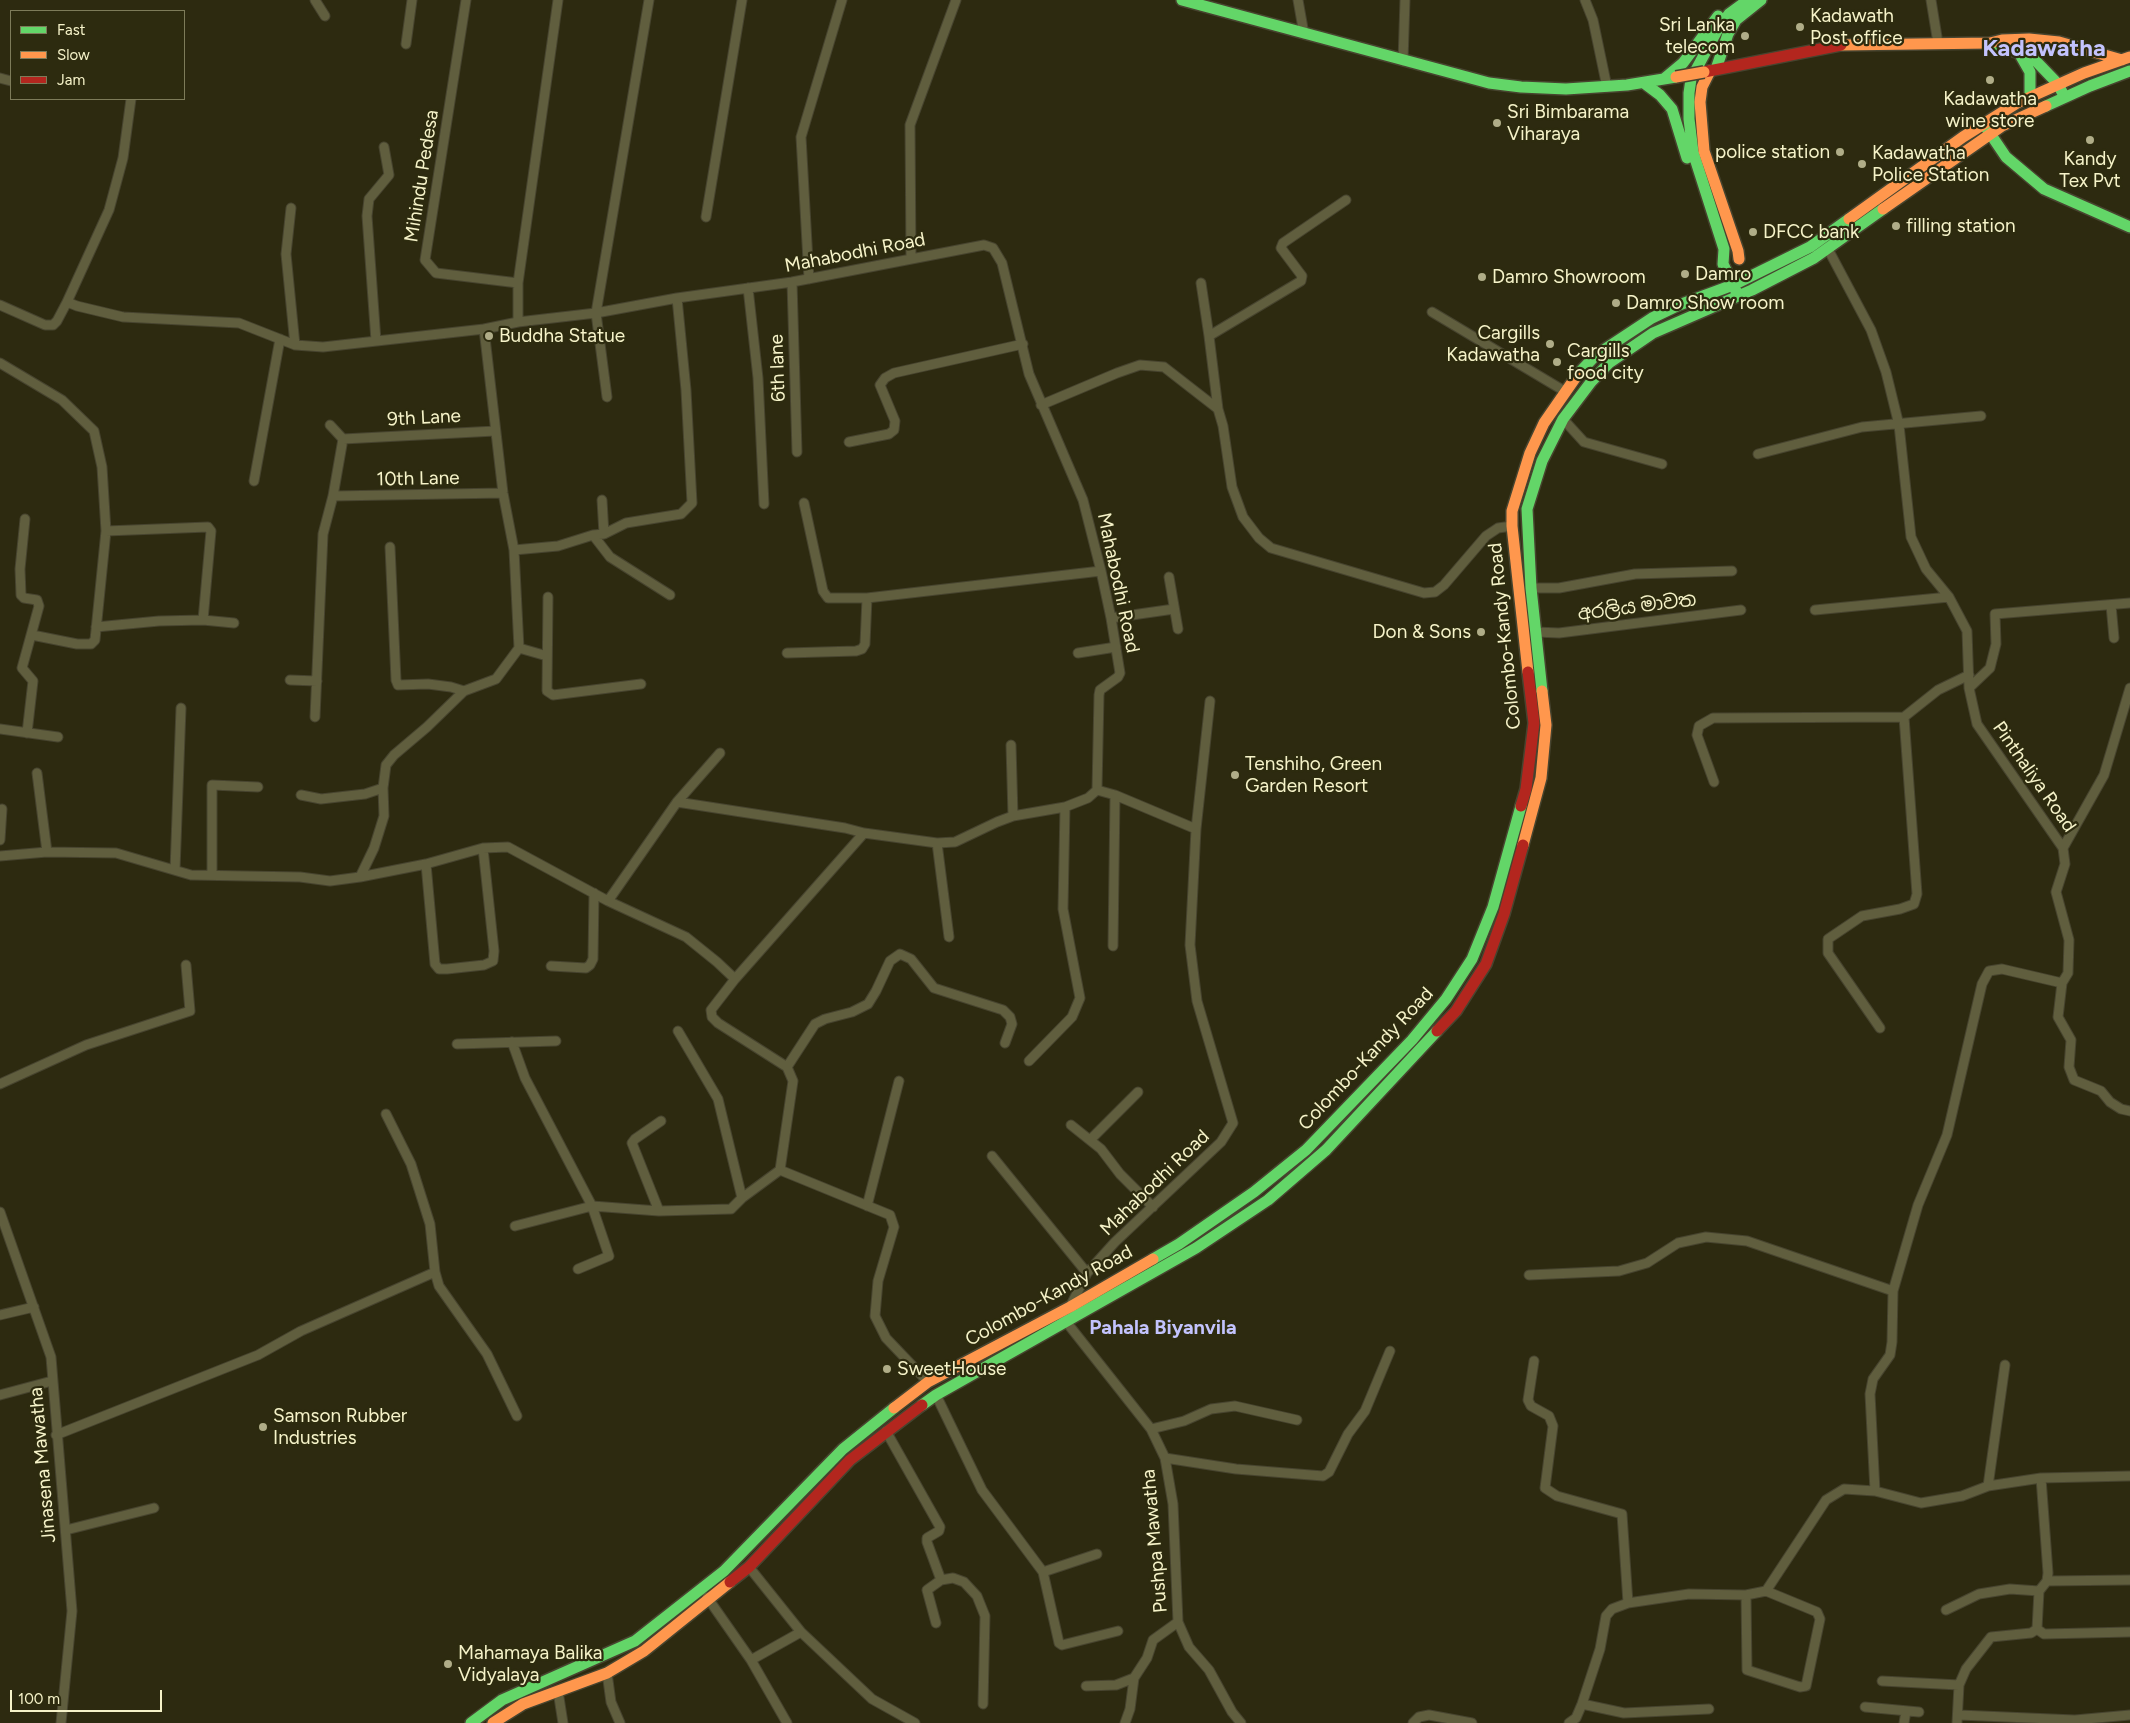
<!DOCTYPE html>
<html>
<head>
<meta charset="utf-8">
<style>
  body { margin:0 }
  #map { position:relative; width:2130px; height:1723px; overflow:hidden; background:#2d2a10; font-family:Figtree,sans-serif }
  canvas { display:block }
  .legend { position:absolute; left:10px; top:10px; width:175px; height:90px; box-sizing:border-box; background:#2d2b0f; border:1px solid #7d7b59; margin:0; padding:6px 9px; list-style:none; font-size:15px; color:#f6f3c9 }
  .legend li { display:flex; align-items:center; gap:10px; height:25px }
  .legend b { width:25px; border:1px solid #7d7b59 }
  .scale { position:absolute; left:10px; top:1690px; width:152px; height:22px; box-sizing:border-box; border:2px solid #f6f3c9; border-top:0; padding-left:6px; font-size:15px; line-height:18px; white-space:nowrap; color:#f6f3c9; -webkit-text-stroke:4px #2d2b0f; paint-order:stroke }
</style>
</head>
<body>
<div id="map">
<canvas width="2130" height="1723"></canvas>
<ul class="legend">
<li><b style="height:6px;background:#63d668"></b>Fast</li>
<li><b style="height:6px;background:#ff974d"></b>Slow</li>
<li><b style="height:6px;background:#b3261e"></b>Jam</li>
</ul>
<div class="scale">100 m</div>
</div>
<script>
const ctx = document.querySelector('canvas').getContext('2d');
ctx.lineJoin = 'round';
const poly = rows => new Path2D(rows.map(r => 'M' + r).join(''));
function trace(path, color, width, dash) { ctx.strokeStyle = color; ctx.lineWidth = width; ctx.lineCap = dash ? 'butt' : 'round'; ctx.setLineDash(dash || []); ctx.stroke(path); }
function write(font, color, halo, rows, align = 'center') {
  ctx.font = font + ' Figtree,"Noto Sans Sinhala",sans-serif'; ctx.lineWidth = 4.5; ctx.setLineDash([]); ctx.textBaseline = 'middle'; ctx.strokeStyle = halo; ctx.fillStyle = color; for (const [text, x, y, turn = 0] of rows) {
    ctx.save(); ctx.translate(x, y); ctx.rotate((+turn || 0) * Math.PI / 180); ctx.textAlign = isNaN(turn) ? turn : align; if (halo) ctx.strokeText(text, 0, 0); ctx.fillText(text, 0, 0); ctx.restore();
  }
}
const street = poly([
  [315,0,325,16],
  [466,0,425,260,436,273,518,283],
  [1298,0,1304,34],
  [1585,0,1593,20,1607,87],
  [1931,0,1938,43],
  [406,44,412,0],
  [1403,61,1405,0],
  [0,78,11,81],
  [131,99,123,158,109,210,67,302,77,306,123,317,239,323,295,345,323,347,484,329],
  [291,208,286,254,295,345],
  [706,217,742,0],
  [1828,249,1871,330,1886,372,1899,425,1911,537,1926,569,1949,597,1967,631,1969,688,1977,724,2063,848,2065,864,2056,892,2069,940,2068,973,2062,983,2002,969,1989,971,1982,984,1947,1135,1918,1205,1893,1291,1892,1342,1890,1355,1873,1379,1870,1394,1875,1491],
  [911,259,910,125,956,0],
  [809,279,801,137,842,0],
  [792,282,797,452],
  [1201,283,1209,336],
  [748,288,758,378,764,504],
  [0,305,45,325,53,325,57,321,67,302],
  [1432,312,1566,392],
  [518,322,596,313,677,298,792,282,984,245,993,248,1002,263,1029,374,1083,500,1101,571,1111,618,1120,673,1118,677,1100,690,1099,695,1097,790,1115,795,1196,829,1190,945,1197,1001,1233,1123,1221,1142,1115,1242,1087,1273,1071,1305],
  [376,341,367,216,369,199,389,175,384,147],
  [0,363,62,400,94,431,102,467,106,531,95,640,91,644,77,644,32,635],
  [607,397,596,313,649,0],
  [1041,405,1117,373,1140,365,1164,367,1218,409,1223,426,1232,487,1243,517,1259,538,1271,548,1424,593,1435,592,1444,585,1486,536,1498,528,1512,526],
  [1218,409,1209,336,1301,281,1302,276,1281,248,1283,243,1346,200],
  [1563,419,1584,442,1662,464],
  [330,425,343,439],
  [849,442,889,434,894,430,895,421,880,385,885,378,894,373,1023,344],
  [1758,454,1862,427,1981,416],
  [254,481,280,339],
  [333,496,503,493],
  [602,500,604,534],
  [25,519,20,569,21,595,24,598,37,600,39,606,22,668,33,681,27,733],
  [106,531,208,527,211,531,203,620],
  [593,535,610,557,670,595],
  [390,547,396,680,398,685,428,684,451,687,464,691],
  [514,550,558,546,593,535,604,534,626,523,681,514,692,503,686,390,677,298],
  [1169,577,1178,629],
  [1531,588,1559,588,1635,574,1732,571],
  [548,597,547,691,553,695,641,684],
  [867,598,1101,571],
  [2111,605,2114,638],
  [1815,610,1949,597],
  [1111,618,1174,609],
  [96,627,159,621,203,620,234,623],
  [1536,632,1559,633,1741,610],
  [519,648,547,656],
  [787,653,856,651,862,649,865,644,867,598,828,598,823,591,804,503],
  [1078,653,1116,647],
  [290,680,317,681],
  [1969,688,1990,668,1996,644,1995,614,2130,603],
  [315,717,323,534,333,496,343,439,495,431],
  [0,729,58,737],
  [1011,745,1013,816],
  [37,773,47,852],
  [1714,782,1697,735,1699,726,1713,718,1904,717],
  [301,795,321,799,365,794,383,788],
  [677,802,845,828,864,833,735,979],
  [1196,829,1210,701],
  [864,833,937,843,949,937],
  [0,840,2,809],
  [937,843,955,842,997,822,1013,816,1065,807],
  [2063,848,2104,775,2130,688],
  [0,856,47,852,116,853,191,875,300,877,330,881,360,877,374,848,384,816,383,788,386,765,394,755,427,727,464,691,496,679,519,648,514,550,503,493,484,329,518,322,518,283,558,0],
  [426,864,435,964,439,969,447,969,484,965,493,961,494,951,483,848],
  [175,870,181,708],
  [212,875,212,785,258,787],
  [360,877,426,864,483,848,508,847,608,901,686,937,717,962,735,979,711,1010,712,1017,718,1023,787,1067,793,1081,780,1170,890,1215,894,1227,878,1281,875,1316,886,1338,928,1382],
  [608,901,677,802,720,753],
  [1113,946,1115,795],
  [551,966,586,968,590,965,593,959,594,893],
  [2062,983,2058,1017,2071,1040,2069,1067,2074,1080,2101,1091,2110,1102,2121,1109,2130,1111],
  [1880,1028,1828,953,1828,939,1862,916,1900,909,1914,904,1917,894,1904,717,1938,690,1969,675],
  [678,1031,718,1099,742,1198],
  [512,1042,525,1078,592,1206,659,1211,731,1209,742,1198,780,1170],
  [457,1044,556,1041],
  [1029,1061,1072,1017,1080,998,1063,909,1065,807,1088,798,1097,790],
  [787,1067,815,1024,825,1019,852,1012,868,1004,876,991,890,961,900,954,911,959,934,988,1003,1010,1010,1017,1012,1024,1005,1043],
  [0,1084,86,1045,190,1011,186,965],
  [386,1114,411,1164,430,1224,435,1272,439,1286,487,1354,517,1416],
  [1071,1125,1101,1149,1120,1174,1153,1207],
  [1090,1140,1138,1092],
  [992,1156,1087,1273],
  [867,1206,899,1081],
  [659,1211,632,1143,635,1139,661,1121],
  [0,1212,51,1357,72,1611,61,1723],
  [515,1226,592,1206,609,1256,578,1269],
  [1529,1275,1619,1271,1647,1263,1678,1243,1706,1237,1747,1241,1893,1291],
  [0,1315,34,1307],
  [1064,1319,1151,1429,1165,1458,1173,1504,1178,1622,1189,1647,1209,1670,1232,1712,1241,1723],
  [1534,1361,1528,1400,1531,1406,1549,1416,1553,1426,1545,1488,1557,1496,1622,1514,1628,1603],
  [0,1395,52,1381],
  [936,1395,982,1490,1043,1572,1059,1643,1062,1645,1118,1631],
  [1151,1429,1184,1421,1211,1409,1235,1406,1297,1420],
  [886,1431,940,1527,939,1531,927,1538,927,1542,941,1580],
  [56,1435,258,1355,301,1331,435,1272],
  [1165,1458,1236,1469,1323,1476,1329,1472,1348,1434,1365,1411,1390,1351],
  [2041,1478,2130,1476],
  [1988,1486,2005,1365],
  [66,1530,154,1508],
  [749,1567,801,1632],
  [1043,1572,1097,1554],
  [2047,1581,2130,1580],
  [1746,1595,1747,1670,1800,1687,1806,1686,1820,1619,1817,1612,1766,1591],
  [707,1597,751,1660,787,1723],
  [1946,1610,1979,1594,2010,1589,2039,1591],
  [936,1623,927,1590,941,1580,953,1578,964,1582,977,1596,985,1616,983,1704],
  [2037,1629,2044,1634,2130,1632],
  [751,1660,801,1632,872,1699,915,1723],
  [607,1673,611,1702,620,1723],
  [1882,1681,1959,1685],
  [1086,1686,1116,1685,1134,1678,1147,1658,1153,1640,1178,1622],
  [558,1691,563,1723],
  [1582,1704,1624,1713,1709,1709],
  [1865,1707,1919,1712],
  [1959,1715,2075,1720,2130,1715],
  [1125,1723,1130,1709,1134,1678],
  [1413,1723,1419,1717,1429,1715,1472,1723],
  [1569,1723,1576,1718,1582,1704,1600,1649,1606,1616,1612,1609,1628,1603,1689,1594,1746,1595,1766,1591,1826,1500,1844,1489,1875,1491,1921,1503,1962,1496,1988,1486,2041,1478,2048,1573,2047,1581,2039,1591,2037,1629,2031,1633,1991,1637,1966,1669,1959,1685,1957,1723],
  [1904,1723,1906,1711]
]);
const fast = poly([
  [1182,0,1489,83,1521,87,1566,89,1627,85,1676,77],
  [1995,45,2032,57,2058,84,2062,92],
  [2018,51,2030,72,2030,97],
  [1716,69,1728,34,1736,20,1761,0],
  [1665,78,1683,63,1718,16],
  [1644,83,1660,95,1672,109,1687,158],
  [2046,106,2090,86,2130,71],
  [1985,126,2006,157,2044,189,2130,227],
  [1736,291,1723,264,1724,249,1693,152,1689,119,1689,93,1691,79,1718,29,1729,14,1748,0],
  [1578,374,1596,355,1652,318,1679,305,1733,285,1810,247,1849,219],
  [1542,691,1531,588,1527,509,1542,461,1563,419,1591,382,1609,363,1653,333,1752,290,1814,258,1883,209],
  [1153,1259,1179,1244,1254,1192,1306,1150,1412,1040,1446,999,1472,959,1493,907,1521,806],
  [922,1405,936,1395,1196,1248,1268,1200,1326,1150,1437,1031],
  [471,1723,502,1700,635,1641,724,1571,843,1449,894,1408]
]);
const slow = poly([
  [1841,45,1990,43,2002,40,2029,39,2059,42,2122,60],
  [1710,71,1702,87,1700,102,1704,151,1738,251,1739,259],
  [1883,209,2002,126,2046,106],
  [1849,219,1963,137,2017,103,2084,73,2130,57],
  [1528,672,1512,526,1512,511,1530,453,1544,423,1578,374],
  [1523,845,1541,778,1546,725,1542,691],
  [894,1408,928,1382,1070,1307,1153,1259],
  [493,1723,523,1704,607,1673,644,1651,730,1582]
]);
const jam = poly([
  [1704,72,1841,45],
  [1521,806,1526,789,1534,723,1528,672],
  [1437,1031,1456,1011,1486,964,1504,914,1523,845],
  [730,1582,749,1567,850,1460,922,1405]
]);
trace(street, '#47442f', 11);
trace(fast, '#47442f', 14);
trace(slow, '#47442f', 14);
trace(jam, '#47442f', 14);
trace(street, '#605e3e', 9);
trace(fast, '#63d668', 11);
trace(slow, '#ff974d', 11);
trace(jam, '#b3261e', 11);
const slowBridge = poly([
  [1676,77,1704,72]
]);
trace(slowBridge, '#47442f', 14, []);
trace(slowBridge, '#ff974d', 11);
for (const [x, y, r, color] of [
  [1800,27,5,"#b0ad88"],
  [1745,36,5,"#b0ad88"],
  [1990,80,5,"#b0ad88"],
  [1497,123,5,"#b0ad88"],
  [2090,140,5,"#b0ad88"],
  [1840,152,5,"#b0ad88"],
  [1862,164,5,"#b0ad88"],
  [1896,226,5,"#b0ad88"],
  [1753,232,5,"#b0ad88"],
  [1685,274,5,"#b0ad88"],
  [1482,277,5,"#b0ad88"],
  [1616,303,5,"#b0ad88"],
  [489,336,5,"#b0ad88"],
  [1550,344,5,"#b0ad88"],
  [1557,362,5,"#b0ad88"],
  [1481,632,5,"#b0ad88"],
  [1235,775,5,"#b0ad88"],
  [887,1369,5,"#b0ad88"],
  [263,1427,5,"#b0ad88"],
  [448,1664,5,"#b0ad88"]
]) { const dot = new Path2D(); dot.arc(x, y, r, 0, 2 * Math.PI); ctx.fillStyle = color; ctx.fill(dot); trace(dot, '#2d2b0f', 2); }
write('19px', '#f6f3c9', '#2d2b0f', [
  ["Kadawath",1810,16],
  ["Post office",1810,38],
  ["Sri Lanka",1735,25,"right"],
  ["telecom",1735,47,"right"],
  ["Kadawatha",1990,99,"center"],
  ["wine store",1990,121,"center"],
  ["Sri Bimbarama",1507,112],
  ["Viharaya",1507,134],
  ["police station",1830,152,"right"],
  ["Kadawatha",1872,153],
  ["Police Station",1872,175],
  ["Kandy",2090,159,"center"],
  ["Tex Pvt",2090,181,"center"],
  ["filling station",1906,226],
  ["DFCC bank",1763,232],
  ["Damro",1695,274],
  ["Damro Showroom",1492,277],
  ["Damro Show room",1626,303],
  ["Cargills",1540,333,"right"],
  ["Kadawatha",1540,355,"right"],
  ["Buddha Statue",499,336],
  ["Cargills",1567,351],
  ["food city",1567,373],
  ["Don & Sons",1471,632,"right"],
  ["Tenshiho, Green",1245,764],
  ["Garden Resort",1245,786],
  ["SweetHouse",897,1369],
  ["Samson Rubber",273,1416],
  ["Industries",273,1438],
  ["Mahamaya Balika",458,1653],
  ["Vidyalaya",458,1675]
], 'left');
write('19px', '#f6f3c9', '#2d2b0f', [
  ["Mihindu Pedesa",422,176,-81],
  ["Mahabodhi Road",855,253,-11],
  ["6th lane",778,368,-92],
  ["9th Lane",424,418,-3],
  ["10th Lane",418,479,-1],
  ["Mahabodhi Road",1118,583,78],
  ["අරලිය මාවත",1637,607,-7],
  ["Colombo-Kandy Road",1505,636,-96],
  ["Pinthaliya Road",2034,777,55],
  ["Colombo-Kandy Road",1366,1059,-47],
  ["Mahabodhi Road",1155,1183,-44],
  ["Colombo-Kandy Road",1049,1296,-29],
  ["Jinasena Mawatha",43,1465,-95],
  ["Pushpa Mawatha",1155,1541,-95]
]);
write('bold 20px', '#c3c3fd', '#2d2b0f', [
  ["Pahala Biyanvila",1163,1328]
]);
write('bold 24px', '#c3c3fd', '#2d2b0f', [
  ["Kadawatha",2044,49]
]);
</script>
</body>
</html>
